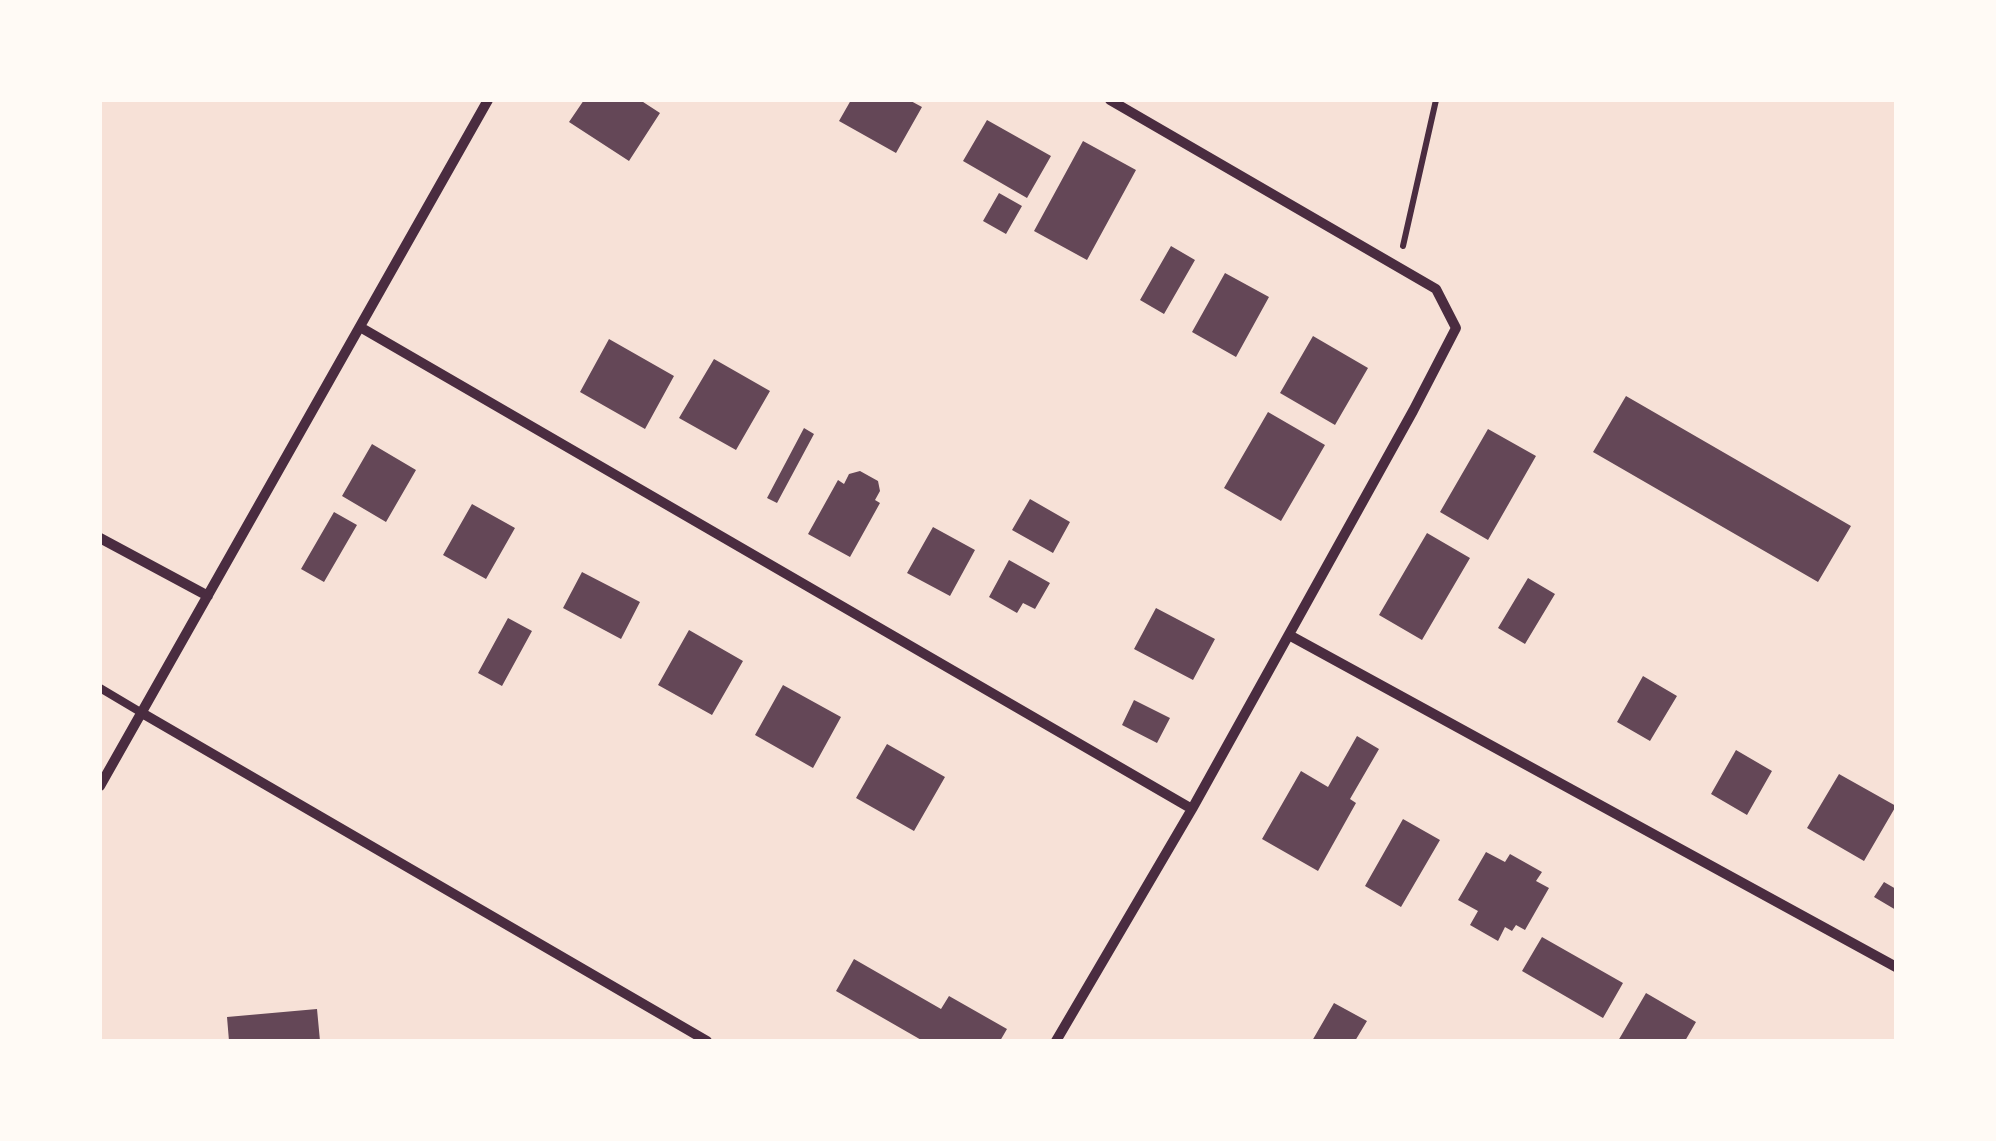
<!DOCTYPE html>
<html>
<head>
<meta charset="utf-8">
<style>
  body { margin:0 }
  #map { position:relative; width:1996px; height:1141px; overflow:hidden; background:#f7e1d7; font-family:"PT Sans Narrow",sans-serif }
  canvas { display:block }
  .frame { position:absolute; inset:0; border:102px solid #fffaf5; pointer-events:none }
</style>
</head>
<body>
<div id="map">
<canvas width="1996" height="1141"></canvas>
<div class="frame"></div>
</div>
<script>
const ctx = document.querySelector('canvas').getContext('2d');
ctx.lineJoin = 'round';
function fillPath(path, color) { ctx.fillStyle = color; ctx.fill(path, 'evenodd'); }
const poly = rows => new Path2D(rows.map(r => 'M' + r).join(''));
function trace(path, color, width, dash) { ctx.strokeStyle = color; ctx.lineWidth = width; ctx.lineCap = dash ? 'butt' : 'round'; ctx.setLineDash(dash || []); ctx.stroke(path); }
fillPath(poly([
  [584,100,640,100,660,113,629,161,569,122],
  [851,100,909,100,922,107,896,153,839,121],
  [987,120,1051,156,1027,198,963,161],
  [1083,141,1136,170,1087,260,1034,231],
  [999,193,1022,206,1006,234,983,221],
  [1171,246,1195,260,1164,314,1140,300],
  [1225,273,1269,297,1236,357,1192,332],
  [1313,336,1368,368,1335,425,1280,393],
  [609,339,674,376,645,429,580,392],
  [714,359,770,391,736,450,679,418],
  [1626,396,1851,526,1818,582,1593,452],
  [1268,412,1325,445,1281,521,1224,488],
  [804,428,814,434,777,503,767,498],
  [1488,429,1536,456,1488,540,1440,512],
  [372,444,416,470,386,522,342,496],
  [860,471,878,481,880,491,875,500,880,503,850,557,808,534,838,480,844,484,849,474],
  [1030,499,1070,522,1053,553,1012,530],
  [472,504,515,528,486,579,443,555],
  [334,512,357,525,324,582,301,569],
  [933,527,975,550,950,596,907,573],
  [1427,533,1470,558,1422,640,1379,615],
  [1009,560,1050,583,1035,609,1023,603,1017,613,989,597],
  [582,572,640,602,621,639,563,608],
  [1528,578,1555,594,1525,644,1498,628],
  [1156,608,1215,639,1193,680,1134,649],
  [508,618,532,631,502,686,478,673],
  [689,630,743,661,712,715,658,685],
  [1643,676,1677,696,1650,741,1617,722],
  [783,685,841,717,813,768,755,735],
  [1134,700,1170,718,1157,743,1122,725],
  [1357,736,1379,749,1350,799,1356,803,1318,871,1262,839,1301,771,1328,787],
  [887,744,945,777,914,831,856,798],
  [1736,750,1772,771,1747,815,1711,794],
  [1839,774,1896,806,1864,861,1807,828],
  [1403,819,1440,840,1401,907,1365,886],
  [1486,852,1505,862,1510,854,1542,872,1536,881,1549,888,1525,930,1516,925,1512,931,1505,927,1498,941,1470,925,1478,911,1458,900],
  [1884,882,1896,889,1896,910,1874,897],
  [1542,937,1623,983,1603,1018,1522,971],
  [854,959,941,1009,949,996,1007,1029,1000,1041,923,1041,836,991],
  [1646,993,1696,1022,1685,1041,1618,1041],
  [1334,1003,1367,1021,1355,1041,1312,1041],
  [317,1009,320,1041,229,1041,227,1017]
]), '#644757');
trace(poly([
  [1403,246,1436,100]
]), '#4a2c40', 6);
trace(poly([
  [100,688,142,713]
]), '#4a2c40', 8);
trace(poly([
  [360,327,1192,809],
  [100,538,208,596],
  [1289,635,1896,967],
  [142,713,707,1041],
  [100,786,488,100],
  [1056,1041,1192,809,1413,411,1456,328,1436,289,1110,100]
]), '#4a2c40', 10);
</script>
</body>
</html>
